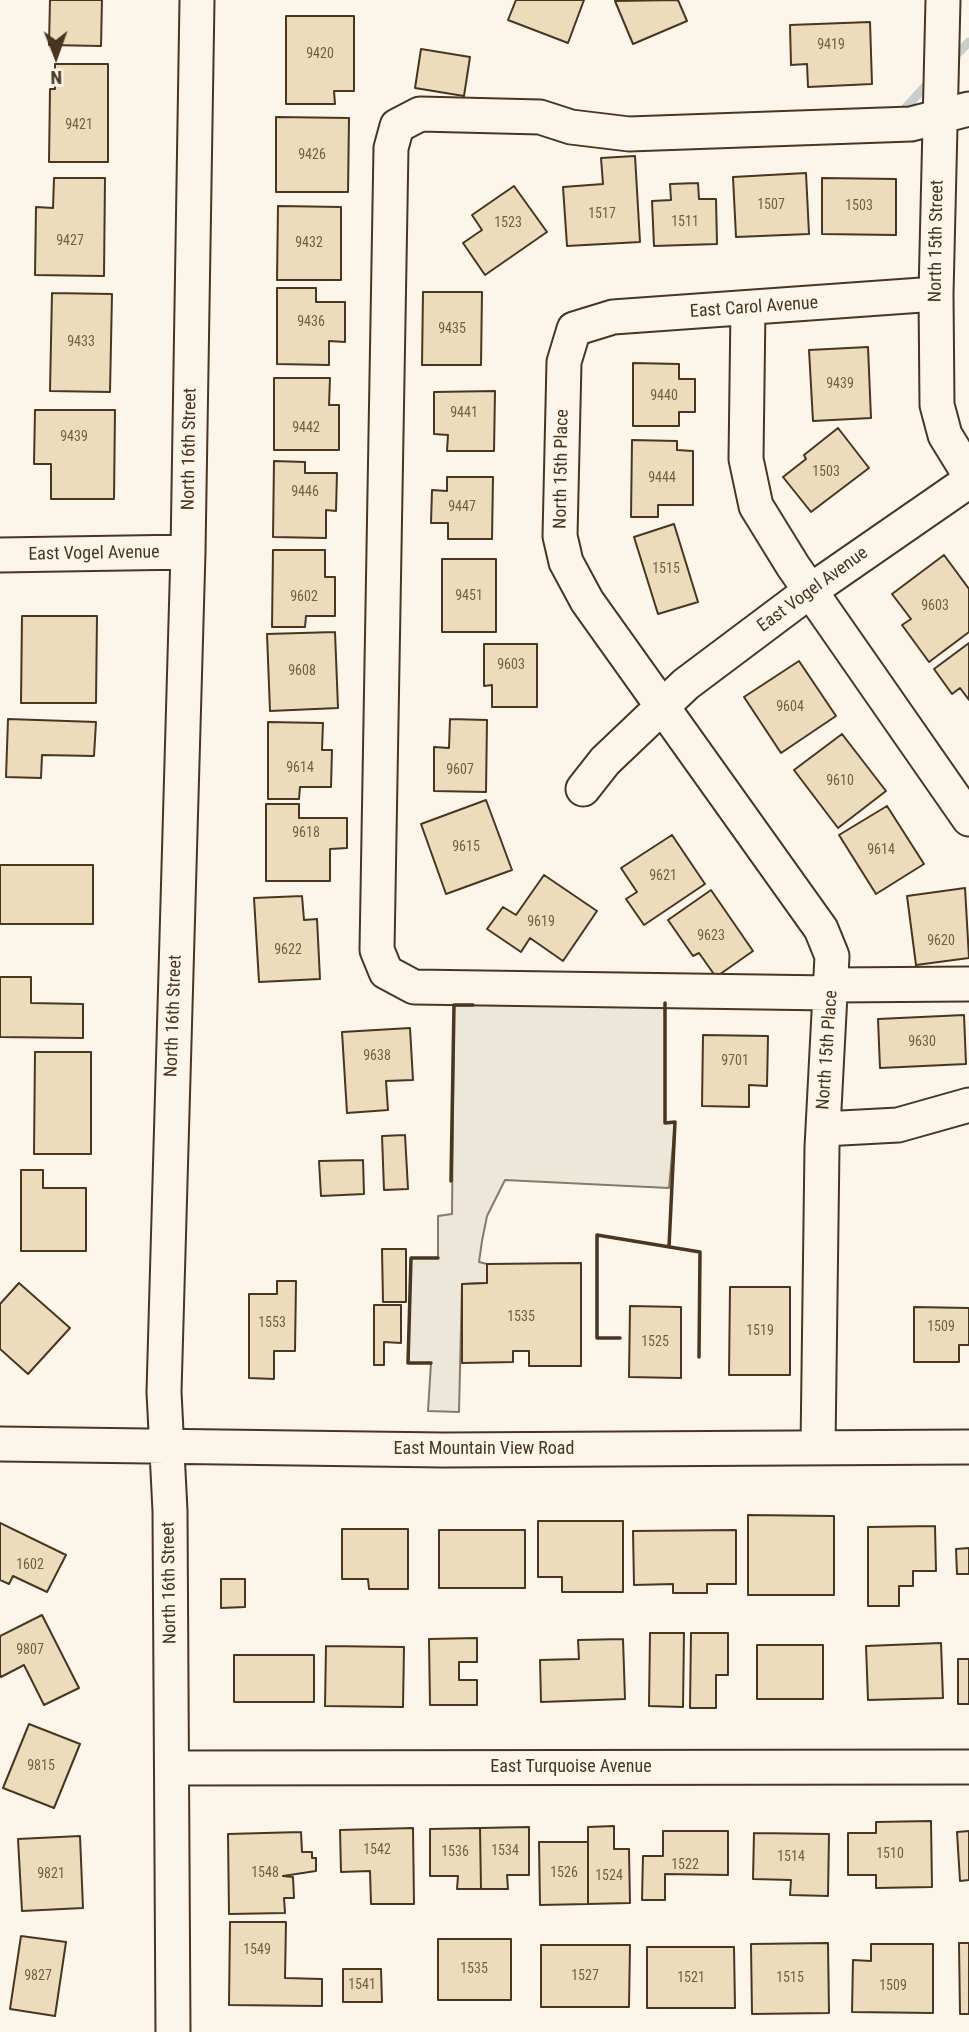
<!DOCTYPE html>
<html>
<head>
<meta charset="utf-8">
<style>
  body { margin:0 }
  #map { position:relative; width:969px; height:2032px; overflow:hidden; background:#fbf6e9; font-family:"Roboto Condensed",sans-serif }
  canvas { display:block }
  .north { position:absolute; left:21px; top:21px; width:70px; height:70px; -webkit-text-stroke:5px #fbf6e9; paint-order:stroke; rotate:179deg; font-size:19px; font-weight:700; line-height:28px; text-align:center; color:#4a3520 }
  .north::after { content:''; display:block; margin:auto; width:24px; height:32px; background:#4a3520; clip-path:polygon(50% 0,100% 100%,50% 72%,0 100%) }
</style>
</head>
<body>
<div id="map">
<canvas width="969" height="2032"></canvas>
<div class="north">N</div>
</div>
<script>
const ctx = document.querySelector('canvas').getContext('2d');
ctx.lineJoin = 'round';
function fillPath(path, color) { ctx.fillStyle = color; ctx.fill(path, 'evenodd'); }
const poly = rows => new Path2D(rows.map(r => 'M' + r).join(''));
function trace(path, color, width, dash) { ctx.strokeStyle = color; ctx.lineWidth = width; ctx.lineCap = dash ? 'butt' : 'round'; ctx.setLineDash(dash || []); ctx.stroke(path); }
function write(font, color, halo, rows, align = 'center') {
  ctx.font = font + ' "Roboto Condensed",sans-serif'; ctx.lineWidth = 5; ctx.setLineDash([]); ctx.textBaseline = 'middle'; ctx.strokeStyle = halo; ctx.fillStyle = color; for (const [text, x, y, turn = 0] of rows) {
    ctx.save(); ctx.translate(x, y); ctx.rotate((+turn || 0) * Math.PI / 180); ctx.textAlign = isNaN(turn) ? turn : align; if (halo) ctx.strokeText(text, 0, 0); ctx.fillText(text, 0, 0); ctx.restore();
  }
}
const parking = poly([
  [665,1002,665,1123,675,1122,669,1188,505,1180,487,1216,482,1241,479,1262,487,1264,487,1283,462,1284,459,1412,428,1411,431,1363,408,1363,411,1258,438,1258,438,1216,452,1214,454,1005,665,1002]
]);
fillPath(parking, '#ede7d9');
trace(parking, '#887966', 2);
trace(poly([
  [951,60,969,42],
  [898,116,931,80]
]), '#c9cecd', 9);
const building = poly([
  [50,0,102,0,101,46,49,45,50,0],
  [516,0,584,0,568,43,508,20,516,0],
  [678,0,687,21,633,44,615,1,678,0],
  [286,16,354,16,354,91,334,91,335,104,286,104,286,16],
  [870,22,872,84,808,87,807,64,791,65,790,25,870,22],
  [421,49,470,57,464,96,415,88,421,49],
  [55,64,108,64,108,162,49,162,50,89,55,89,55,64],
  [276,117,349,118,348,192,276,192,276,117],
  [635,156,640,242,567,246,563,187,603,184,601,158,635,156],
  [806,173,809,234,736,237,733,177,806,173],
  [54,178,105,178,104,276,35,275,36,207,53,208,54,178],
  [822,178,896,179,896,235,822,234,822,178],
  [698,183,699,199,716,199,717,244,654,246,652,201,671,200,670,184,698,183],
  [514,186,547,232,485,275,463,243,482,230,472,215,514,186],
  [278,206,341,207,341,280,277,280,278,206],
  [277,288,316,288,316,302,345,302,345,342,329,341,329,365,277,364,277,288],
  [423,292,482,292,481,365,422,365,423,292],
  [52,293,112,294,110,392,50,391,52,293],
  [868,347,871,418,813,421,809,350,868,347],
  [633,363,679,364,679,379,695,379,695,412,679,412,679,426,633,426,633,363],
  [274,378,330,378,329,405,339,405,339,450,274,450,274,378],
  [495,391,494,451,447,451,448,435,434,434,434,392,495,391],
  [35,410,115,410,114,499,51,499,51,464,34,464,35,410],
  [838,428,869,468,811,512,783,477,806,459,804,455,838,428],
  [632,440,677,441,677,450,693,451,693,505,658,505,658,517,631,517,632,440],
  [274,461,305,462,305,473,337,473,336,511,326,510,326,538,273,537,274,461],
  [447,477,493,477,492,539,448,539,448,523,431,523,432,490,447,491,447,477],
  [674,524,698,602,658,614,634,537,674,524],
  [273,550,325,550,325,577,335,577,335,616,306,616,305,627,272,627,273,550],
  [944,555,969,589,969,632,929,662,902,625,911,619,892,594,944,555],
  [442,559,496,559,496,632,442,632,442,559],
  [22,616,97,616,96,703,21,703,22,616],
  [335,632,338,708,270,711,267,634,335,632],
  [969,643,969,700,960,688,952,694,934,669,969,643],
  [484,644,537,644,537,707,492,707,492,685,484,686,484,644],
  [799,661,836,716,781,753,744,697,799,661],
  [8,719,96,722,94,756,42,755,41,778,6,777,8,719],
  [450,719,487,720,486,792,434,791,434,747,449,748,450,719],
  [268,722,323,723,322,750,332,750,331,787,300,787,299,799,268,799,268,722],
  [842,734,886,791,838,828,794,770,842,734],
  [486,800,512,870,446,894,421,824,486,800],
  [266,804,299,804,299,818,347,818,347,848,330,849,330,881,266,881,266,804],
  [887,806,924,864,876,894,839,835,887,806],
  [672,835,705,884,644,925,626,899,637,892,621,868,672,835],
  [0,865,93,865,93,924,0,924,0,865],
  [544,875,597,911,563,961,530,938,521,952,487,929,503,907,516,915,544,875],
  [965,888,969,958,916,965,907,896,965,888],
  [711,890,753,951,716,977,699,953,693,956,668,920,711,890],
  [302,896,304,920,317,919,320,979,259,982,254,898,302,896],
  [0,977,31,977,31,1003,83,1004,83,1038,0,1037,0,977],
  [964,1015,966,1064,880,1068,878,1019,964,1015],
  [410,1028,413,1080,386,1081,388,1110,347,1113,342,1032,410,1028],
  [703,1035,768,1036,767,1086,749,1085,749,1107,702,1106,703,1035],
  [35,1052,91,1052,91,1154,34,1154,35,1052],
  [405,1135,408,1189,384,1190,382,1136,405,1135],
  [363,1160,364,1194,321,1196,319,1161,363,1160],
  [21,1170,43,1170,43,1188,86,1188,86,1251,21,1251,21,1170],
  [382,1249,406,1249,406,1302,383,1302,382,1249],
  [581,1263,581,1366,529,1366,529,1351,513,1351,513,1362,462,1363,462,1284,487,1283,487,1264,581,1263],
  [277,1281,296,1281,295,1351,274,1351,274,1379,249,1378,249,1294,277,1294,277,1281],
  [19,1283,70,1328,28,1374,0,1349,0,1304,19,1283],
  [730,1287,790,1287,790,1375,729,1375,730,1287],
  [374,1305,401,1305,401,1343,384,1342,384,1365,374,1365,374,1305],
  [630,1306,681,1307,681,1378,629,1377,630,1306],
  [914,1307,969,1308,969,1345,959,1345,959,1362,914,1362,914,1307],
  [748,1515,834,1516,834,1595,748,1595,748,1515],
  [538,1521,623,1521,623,1592,562,1592,562,1577,538,1577,538,1521],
  [0,1523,66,1555,47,1592,13,1576,9,1584,0,1580,0,1523],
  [935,1526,936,1571,913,1571,913,1586,899,1586,899,1606,868,1606,868,1527,935,1526],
  [342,1529,408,1529,408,1589,369,1589,368,1579,342,1579,342,1529],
  [439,1530,525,1530,525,1588,439,1588,439,1530],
  [736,1530,736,1584,707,1584,707,1593,673,1593,673,1584,634,1585,633,1531,736,1530],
  [969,1548,969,1574,957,1574,956,1549,969,1548],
  [221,1579,245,1579,245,1607,221,1608,221,1579],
  [42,1615,79,1688,44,1705,24,1665,1,1677,0,1674,0,1636,42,1615],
  [650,1633,684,1633,683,1707,649,1706,650,1633],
  [691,1633,728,1633,728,1675,716,1675,716,1708,690,1708,691,1633],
  [477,1638,477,1662,459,1662,459,1680,477,1680,477,1705,430,1705,429,1639,477,1638],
  [623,1639,625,1699,541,1702,540,1660,579,1659,578,1640,623,1639],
  [941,1643,943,1698,868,1700,866,1646,941,1643],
  [757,1645,823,1645,823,1699,757,1699,757,1645],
  [326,1646,404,1647,403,1707,325,1706,326,1646],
  [234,1655,314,1655,314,1702,234,1702,234,1655],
  [958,1659,969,1659,969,1704,958,1704,958,1659],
  [29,1724,80,1744,54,1808,3,1788,29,1724],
  [931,1821,932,1887,876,1888,876,1875,848,1875,848,1833,876,1833,876,1822,931,1821],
  [614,1826,614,1849,629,1849,630,1903,588,1904,588,1827,614,1826],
  [529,1827,529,1875,507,1875,508,1889,481,1889,480,1828,529,1827],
  [413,1828,414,1904,371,1904,370,1871,341,1872,340,1830,413,1828],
  [480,1828,481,1889,457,1889,458,1876,430,1876,430,1829,480,1828],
  [663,1831,728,1831,728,1875,665,1874,665,1900,642,1900,643,1856,663,1856,663,1831],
  [969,1831,969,1880,960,1881,957,1832,969,1831],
  [301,1832,302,1852,312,1852,312,1858,316,1858,316,1871,283,1876,293,1877,294,1898,284,1898,285,1913,229,1914,228,1834,301,1832],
  [754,1833,829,1834,828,1896,790,1895,791,1880,753,1879,754,1833],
  [80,1836,83,1908,22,1911,18,1839,80,1836],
  [539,1842,588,1842,588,1904,540,1905,539,1842],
  [230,1922,286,1922,285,1978,322,1979,322,2006,229,2005,230,1922],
  [21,1936,66,1942,55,2016,10,2009,21,1936],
  [438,1939,511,1939,511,2000,438,2000,438,1939],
  [828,1943,829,2013,752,2014,751,1944,828,1943],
  [959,1943,969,1943,969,2014,960,2014,959,1943],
  [871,1944,933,1944,933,2013,852,2012,853,1960,871,1961,871,1944],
  [541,1945,630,1945,629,2007,541,2007,541,1945],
  [647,1947,734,1947,735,2008,647,2008,647,1947],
  [343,1969,381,1969,382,2002,343,2002,343,1969]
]);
fillPath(building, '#ecdcbc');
trace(building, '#4a3520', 2);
const minor = poly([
  [943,0,936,294,937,405,945,435,969,474],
  [748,308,746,459,756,506,793,566,969,819],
  [0,555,188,552],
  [583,789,605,761,686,684,810,591,969,481],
  [832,985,969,984],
  [830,993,414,987,386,972,377,950,391,148,397,126,420,114,540,117,571,127,629,134,911,124,969,109],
  [823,1129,898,1125,969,1105],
  [0,1444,443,1450,969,1447],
  [818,1447,822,1147,832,956,821,929,587,601,566,562,560,536,564,362,574,329,613,317,936,294],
  [172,1768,969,1767],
  [173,2032,170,1511,164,1392,188,552,197,0]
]);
trace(minor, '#4a3520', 37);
trace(minor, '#fbf6e9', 33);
trace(poly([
  [665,1003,665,1123,675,1122,669,1247],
  [451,1181,454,1005,473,1005],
  [620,1338,597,1338,597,1235,700,1252,699,1357],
  [431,1363,408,1363,411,1258,438,1258]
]), '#4a3520', 3.5);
write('14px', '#725f47', null, [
  ["9419",831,45],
  ["9420",320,54],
  ["9421",79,125],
  ["9426",312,155],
  ["1507",771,205],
  ["1503",859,206],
  ["1517",602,214],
  ["1511",685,222],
  ["1523",508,223],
  ["9427",70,241],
  ["9432",309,243],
  ["9436",311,322],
  ["9435",452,329],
  ["9433",81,342],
  ["9439",840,384],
  ["9440",664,396],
  ["9441",464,413],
  ["9442",306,428],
  ["9439",74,437],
  ["1503",826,472],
  ["9444",662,478],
  ["9446",305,492],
  ["9447",462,507],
  ["1515",666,569],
  ["9451",469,596],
  ["9602",304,597],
  ["9603",935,606],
  ["9603",511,665],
  ["9608",302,671],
  ["9604",790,707],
  ["9614",300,768],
  ["9607",460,770],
  ["9610",840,781],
  ["9618",306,833],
  ["9615",466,847],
  ["9614",881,850],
  ["9621",663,876],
  ["9619",541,922],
  ["9623",711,936],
  ["9620",941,941],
  ["9622",288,950],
  ["9630",922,1042],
  ["9638",377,1056],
  ["9701",735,1061],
  ["1535",521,1317],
  ["1553",272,1323],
  ["1509",941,1327],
  ["1519",760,1331],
  ["1525",655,1342],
  ["1602",30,1565],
  ["9807",30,1650],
  ["9815",41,1766],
  ["1542",377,1850],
  ["1534",505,1851],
  ["1536",455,1852],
  ["1510",890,1854],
  ["1514",791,1857],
  ["1522",685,1865],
  ["1548",265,1873],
  ["1526",564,1873],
  ["9821",51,1874],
  ["1524",609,1876],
  ["1549",257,1950],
  ["1535",474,1969],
  ["9827",38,1976],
  ["1527",585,1976],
  ["1521",691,1978],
  ["1515",790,1978],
  ["1541",362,1985],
  ["1509",893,1986]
]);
write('18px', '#4a3520', '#fbf6e9', [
  ["North 15th Street",937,241,-89],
  ["East Carol Avenue",754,308,-4],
  ["North 16th Street",190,449,-89],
  ["North 15th Place",562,469,-89],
  ["East Vogel Avenue",94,554,-1],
  ["East Vogel Avenue",813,590,-36],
  ["North 16th Street",174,1016,-88],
  ["North 15th Place",828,1050,-86],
  ["East Mountain View Road",484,1449],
  ["North 16th Street",170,1583,-91],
  ["East Turquoise Avenue",571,1767]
]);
</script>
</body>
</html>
